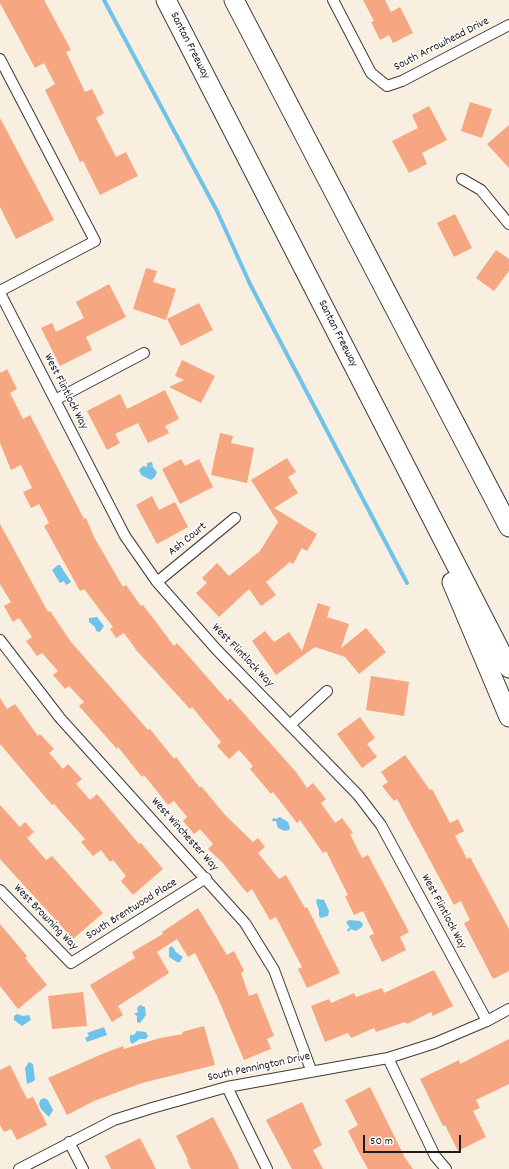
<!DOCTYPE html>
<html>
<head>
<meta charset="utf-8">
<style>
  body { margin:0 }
  #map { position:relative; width:509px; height:1169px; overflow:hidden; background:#f8efe0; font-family:Dekko,sans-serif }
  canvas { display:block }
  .scale { position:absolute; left:363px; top:1135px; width:98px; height:18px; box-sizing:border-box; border:2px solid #1c1c1c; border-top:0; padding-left:5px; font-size:12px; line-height:14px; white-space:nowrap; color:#1c1c1c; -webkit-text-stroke:3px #fff; paint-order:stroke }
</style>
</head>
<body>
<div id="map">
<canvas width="509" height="1169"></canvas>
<div class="scale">50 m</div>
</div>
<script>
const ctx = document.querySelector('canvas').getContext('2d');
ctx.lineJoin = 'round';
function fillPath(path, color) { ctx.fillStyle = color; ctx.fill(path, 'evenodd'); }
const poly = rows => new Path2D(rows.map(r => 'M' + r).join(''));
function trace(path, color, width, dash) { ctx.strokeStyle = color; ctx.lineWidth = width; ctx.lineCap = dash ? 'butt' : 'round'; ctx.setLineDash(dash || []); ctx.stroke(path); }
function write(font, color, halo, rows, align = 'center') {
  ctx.font = font + ' Dekko,sans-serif'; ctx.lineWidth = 3; ctx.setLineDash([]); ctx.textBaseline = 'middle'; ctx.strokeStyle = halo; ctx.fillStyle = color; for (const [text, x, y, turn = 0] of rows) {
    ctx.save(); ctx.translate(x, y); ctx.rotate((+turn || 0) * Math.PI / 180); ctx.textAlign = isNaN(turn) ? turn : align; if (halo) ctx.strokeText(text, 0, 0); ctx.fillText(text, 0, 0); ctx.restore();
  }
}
fillPath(poly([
  [152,462,153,466,150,467,153,467,157,472,155,477,151,480,141,475,139,470,143,466,147,467,147,463],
  [58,565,60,565,71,582,66,585,64,581,60,583,52,570],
  [97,617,104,626,100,632,96,631,95,627,89,622,89,618],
  [280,817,288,822,290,828,289,830,285,831,278,828,276,821,272,821,273,818,276,819],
  [317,899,324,900,329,911,328,916,321,918,319,916,319,910,316,902],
  [349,920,360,921,363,924,362,927,356,931,351,929,348,932,347,929,350,928,346,922],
  [172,946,176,952,183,957,180,962,177,962,169,957,169,948],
  [140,1005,145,1007,146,1015,140,1023,137,1022,137,1016,134,1014,138,1012,137,1008],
  [17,1014,23,1016,29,1015,31,1020,22,1026,14,1020,14,1016],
  [104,1027,107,1035,87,1042,85,1038,89,1036,87,1033],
  [137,1031,146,1032,148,1036,146,1039,140,1039,132,1044,130,1041,130,1035,134,1035],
  [29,1062,33,1064,35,1079,34,1081,27,1084,25,1068],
  [44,1098,48,1100,53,1110,49,1117,41,1109,39,1104,40,1100]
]), '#6fc3eb');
trace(poly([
  [104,0,217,211,250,284,407,583]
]), '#6fc3eb', 4);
fillPath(poly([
  [0,0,44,0,71,50,66,52,85,92,92,89,104,113,96,118,116,157,126,152,138,176,100,195,83,161,80,162,45,90,55,84,44,63,35,68,0,3],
  [363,0,385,0,391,12,400,7,413,33,393,43,389,35,380,40,371,22,374,21],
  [470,102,492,109,482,138,461,131],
  [429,106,447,140,422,153,427,164,409,173,392,141,418,128,412,115],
  [0,118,54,220,16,239,0,207],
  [509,125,509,168,487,144],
  [455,214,472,248,454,257,437,223],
  [496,250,509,259,509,271,494,291,476,278],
  [146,268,157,271,153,282,176,289,166,320,133,309],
  [109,284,126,317,86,337,92,350,60,366,41,328,52,323,56,332,84,318,76,302],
  [199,303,213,330,181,346,167,319],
  [182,360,215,376,201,403,169,387,184,380,175,376],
  [7,369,17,389,10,393,23,419,30,415,84,519,86,518,94,537,123,587,126,585,141,606,143,605,174,646,177,643,228,701,230,698,296,772,307,788,313,783,326,799,321,803,335,823,342,818,353,833,350,834,362,858,368,855,409,932,400,937,406,950,382,962,369,936,374,934,363,911,354,915,345,896,348,895,326,851,323,853,300,820,297,823,273,792,271,794,250,769,253,766,239,750,229,759,217,746,221,742,192,707,190,709,137,651,124,633,116,638,110,629,113,627,84,589,80,591,44,526,49,523,39,504,31,508,23,492,32,488,21,465,11,470,0,443,0,371,1,373],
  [165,390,179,419,165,426,169,433,148,443,138,423,115,434,120,443,107,450,87,411,120,394,127,409],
  [220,433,233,436,231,443,254,448,247,483,211,475],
  [287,458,296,472,288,477,298,493,274,508,317,534,307,551,302,548,293,564,290,562,266,582,276,595,261,606,249,589,219,617,196,593,207,583,202,578,217,563,229,576,260,551,278,522,251,480],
  [181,459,185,466,199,459,213,487,180,504,162,469],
  [152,496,159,510,175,502,188,527,157,544,136,505],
  [0,524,48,612,50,611,71,642,148,730,150,729,174,759,176,757,200,788,201,786,226,816,253,842,258,838,265,847,258,853,279,879,286,875,305,908,307,907,340,973,307,988,298,969,302,967,276,917,270,920,252,889,247,893,222,862,208,849,213,844,200,829,194,834,183,821,187,817,174,801,168,805,144,775,142,777,118,747,117,749,79,706,84,702,69,686,65,689,53,675,58,671,42,653,37,656,26,641,32,637,19,618,13,622,4,606,11,602,0,584],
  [318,603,330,607,327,617,349,624,341,648,366,628,386,652,359,674,345,657,315,647,276,675,252,641,265,631,274,642,289,632,302,651],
  [371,676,409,682,404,716,366,710],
  [0,698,7,709,15,704,38,736,40,734,54,749,49,753,63,769,68,764,82,779,76,784,90,800,97,794,139,844,141,843,163,869,133,895,121,881,126,876,113,860,110,862,101,850,93,856,81,842,85,839,54,804,52,805,0,744],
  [360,717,375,738,367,744,377,757,362,768,337,734],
  [405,755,430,790,432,789,450,823,458,819,464,831,455,836,467,859,470,857,509,929,509,971,493,979,464,923,470,920,461,901,454,905,397,799,394,801,382,786,388,782,381,772],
  [0,805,20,827,25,822,34,832,27,838,46,860,52,856,103,913,73,939,0,859],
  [198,908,227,955,234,951,244,971,241,973,249,996,257,993,274,1036,267,1039,271,1049,244,1060,217,996,195,953,188,957,177,939,157,952,169,973,118,1006,123,1015,112,1022,90,985,135,958,132,952,163,934,162,932],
  [0,924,27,956,25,958,47,985,18,1009,0,986],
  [434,970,453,1006,433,1016,431,1012,407,1024,405,1022,376,1032,374,1028,351,1038,348,1033,325,1042,311,1006,329,999,331,1003,354,993,356,997,382,988,384,993],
  [83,992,87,1026,52,1029,48,996],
  [204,1026,215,1065,142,1083,94,1101,67,1115,48,1078,102,1054,123,1046,124,1049,160,1038,183,1034,182,1032],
  [509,1039,509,1084,476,1100,480,1108,473,1111,486,1137,458,1151,445,1125,443,1126,420,1079,459,1060,460,1064],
  [10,1065,27,1099,33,1097,47,1125,17,1140,11,1129,4,1132,0,1125,0,1070],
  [370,1087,405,1158,413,1169,368,1169,358,1151,348,1131,358,1125,345,1100],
  [302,1102,322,1145,313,1150,323,1169,292,1169,266,1120],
  [213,1117,237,1163,239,1169,191,1169,187,1161,188,1160,176,1136],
  [140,1138,156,1169,111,1169,105,1156]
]), '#f6a681');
const minor = poly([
  [333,0,371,73,387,86,402,81,509,25],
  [0,59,95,241,0,291],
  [462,179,481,190,509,224],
  [0,293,125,536,157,582,216,649,358,795,381,825,487,1021],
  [55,400,144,353],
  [157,582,235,518],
  [0,640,60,718,245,923,274,970,311,1070],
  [291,724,327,691],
  [0,890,71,963,206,878],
  [388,1058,435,1156,446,1169],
  [227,1087,267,1169],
  [69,1142,83,1169],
  [19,1169,114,1120,152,1108,227,1087,388,1058,435,1043,487,1021,509,1009]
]);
const motorway = poly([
  [166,0,509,668],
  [234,0,509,527],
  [452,582,509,717]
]);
trace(minor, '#3d3c39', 12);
trace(motorway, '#3d3c39', 21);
trace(minor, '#fff', 10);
trace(motorway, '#fff', 19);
write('12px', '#1c1c1c', '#fff', [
  ["South Arrowhead Drive",442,45,-27],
  ["Santan Freeway",189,46,63],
  ["Santan Freeway",337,334,63],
  ["West Flintlock Way",65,392,63],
  ["Ash Court",188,540,-39],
  ["West Flintlock Way",242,656,46],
  ["West Winchester Way",184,835,48],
  ["South Brentwood Place",132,910,-32],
  ["West Flintlock Way",443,912,62],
  ["West Browning Way",45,918,46],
  ["South Pennington Drive",259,1068,-12]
]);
</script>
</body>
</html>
